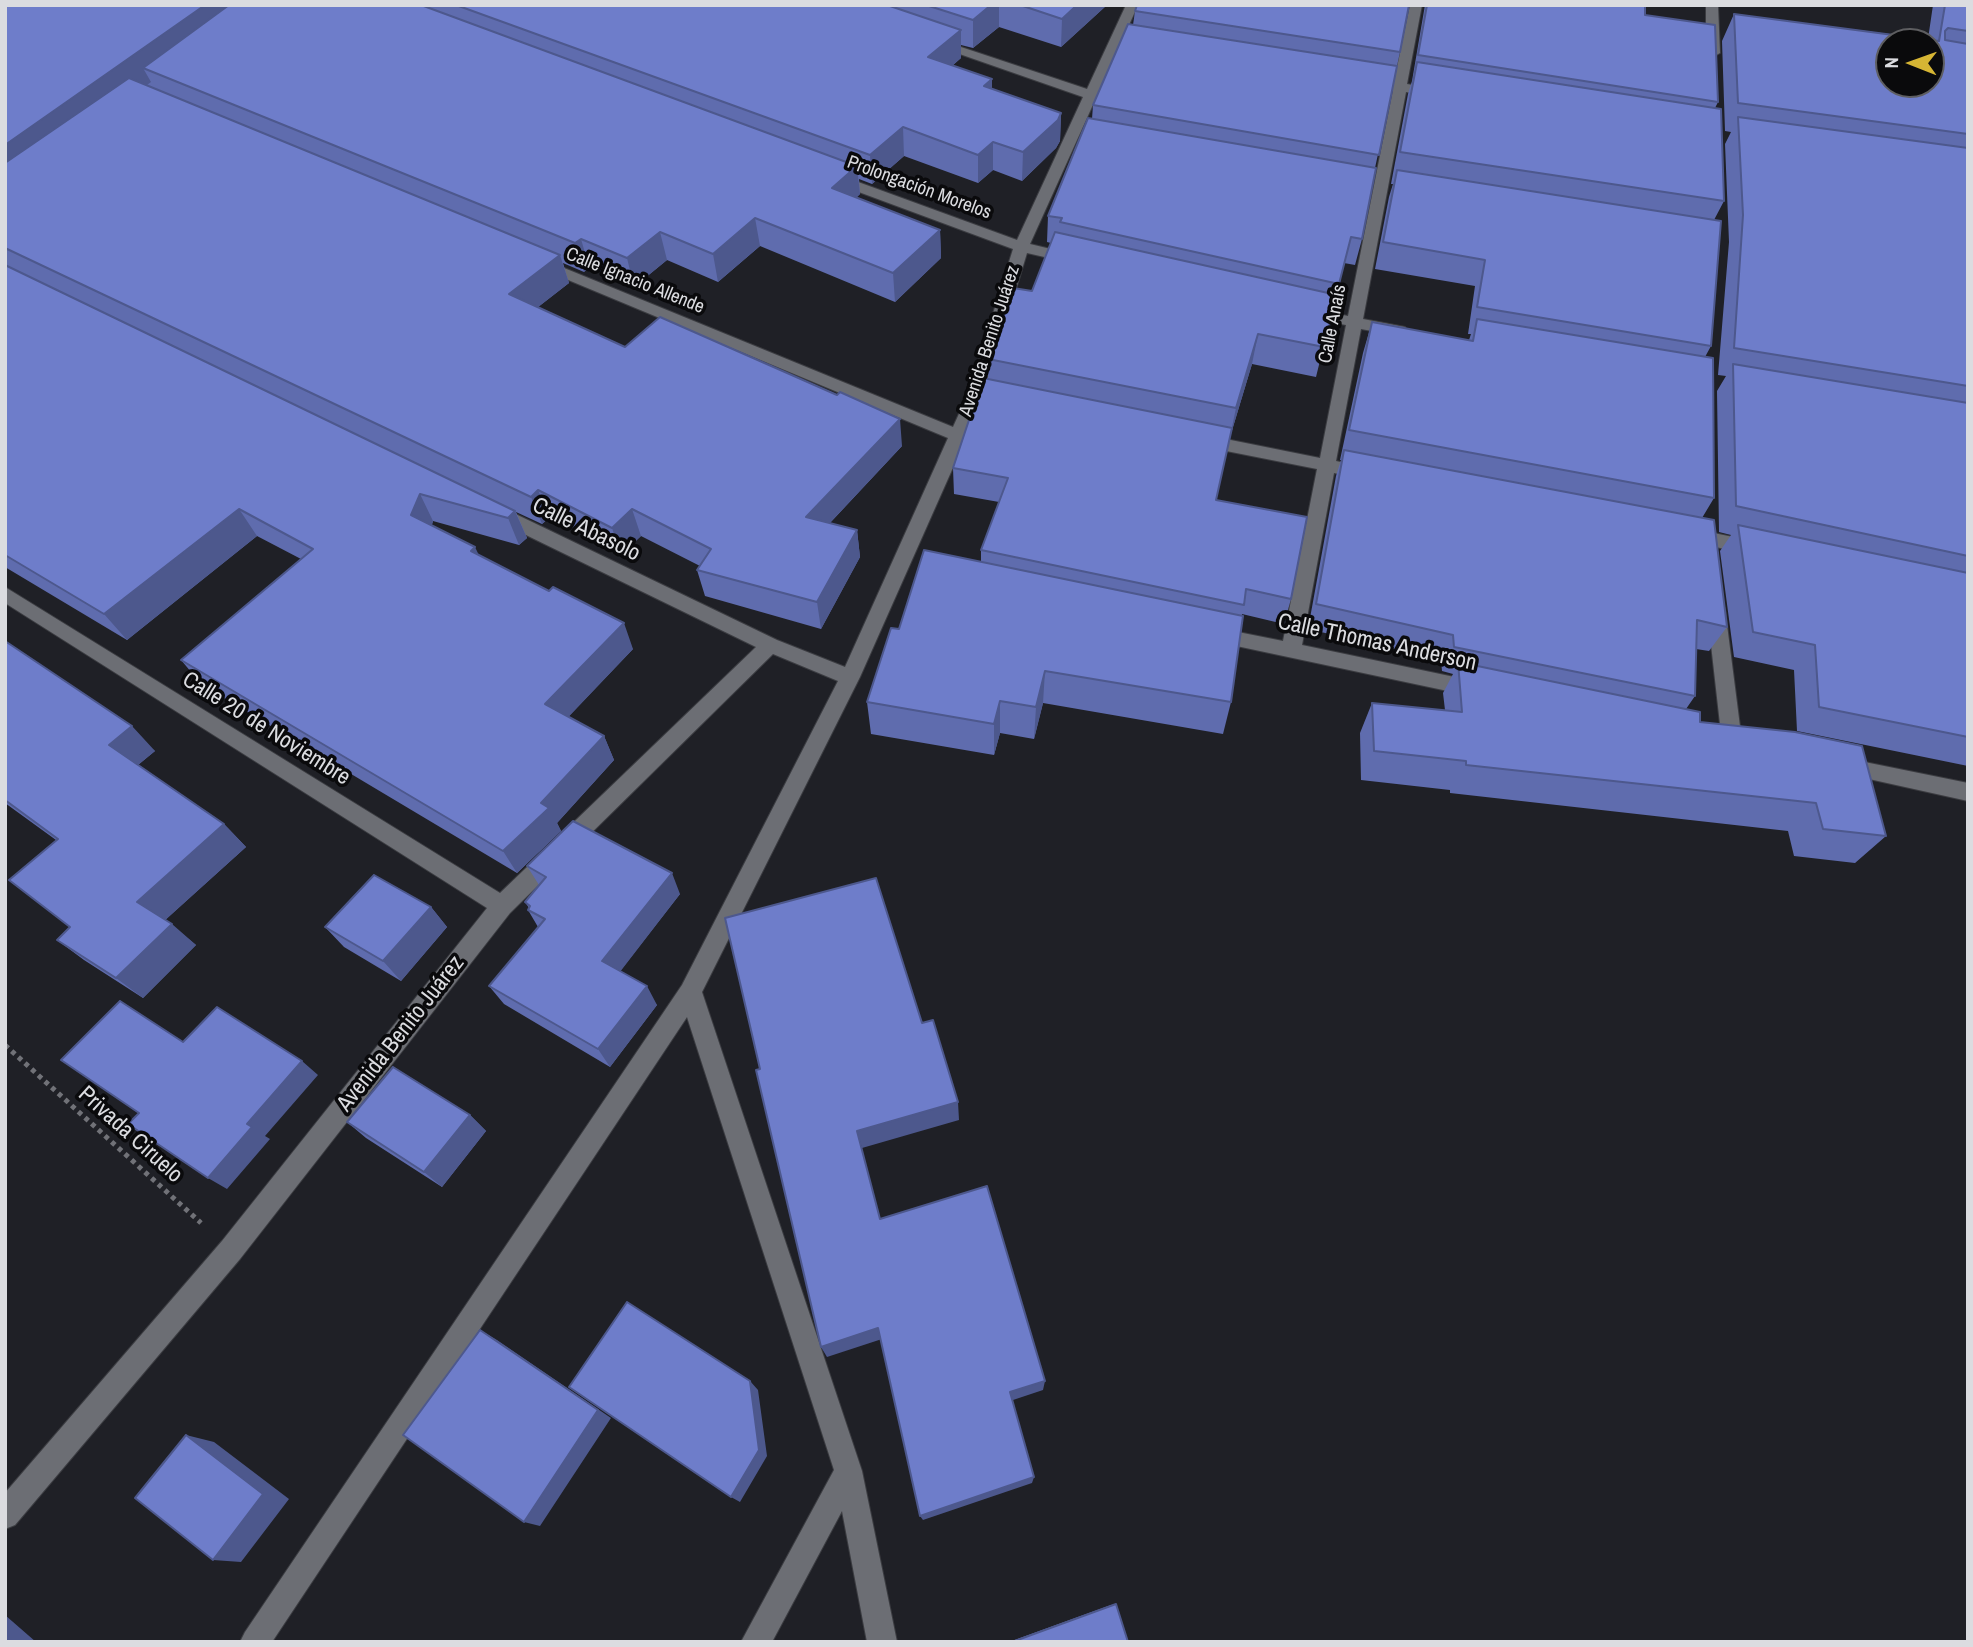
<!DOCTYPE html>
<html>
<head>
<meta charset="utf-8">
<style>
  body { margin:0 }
  #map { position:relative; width:1973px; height:1647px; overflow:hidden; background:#1f2026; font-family:"Archivo Narrow",sans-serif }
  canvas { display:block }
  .frame { position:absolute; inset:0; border:7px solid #dbdce0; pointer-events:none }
  .north { position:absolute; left:1875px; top:28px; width:70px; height:70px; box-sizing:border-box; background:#0a0a0c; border:2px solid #5e5e61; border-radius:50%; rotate:271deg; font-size:19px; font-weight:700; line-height:28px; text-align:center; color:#dbdce0 }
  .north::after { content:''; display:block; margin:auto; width:24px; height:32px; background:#d6b534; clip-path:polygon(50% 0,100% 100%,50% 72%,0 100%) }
</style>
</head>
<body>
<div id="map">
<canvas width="1973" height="1647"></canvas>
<div class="frame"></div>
<div class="north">N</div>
</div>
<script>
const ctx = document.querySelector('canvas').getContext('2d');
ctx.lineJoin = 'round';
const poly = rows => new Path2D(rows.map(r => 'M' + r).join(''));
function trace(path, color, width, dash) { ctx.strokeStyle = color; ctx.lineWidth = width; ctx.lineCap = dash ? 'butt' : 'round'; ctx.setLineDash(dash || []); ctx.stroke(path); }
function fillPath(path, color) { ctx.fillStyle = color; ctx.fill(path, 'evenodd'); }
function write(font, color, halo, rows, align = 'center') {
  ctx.font = font + ' "Archivo Narrow",sans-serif'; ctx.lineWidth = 7; ctx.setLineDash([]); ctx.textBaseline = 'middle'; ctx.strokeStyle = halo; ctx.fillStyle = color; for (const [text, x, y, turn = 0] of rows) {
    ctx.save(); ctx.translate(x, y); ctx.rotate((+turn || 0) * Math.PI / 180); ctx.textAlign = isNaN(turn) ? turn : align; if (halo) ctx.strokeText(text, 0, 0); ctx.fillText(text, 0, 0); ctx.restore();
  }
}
const street = poly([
  [1126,5,1138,5,1030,244,1080,256,1083,259,1075,264,1027,253,984,394,967,436,860,677,702,992,862,1471,897,1642,867,1642,842,1511,772,1642,741,1642,834,1470,687,1017,272,1642,240,1642,245,1632,682,985,838,681,773,654,510,913,240,1259,15,1525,5,1529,5,1493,222,1241,487,908,5,603,5,587,500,893,756,647,489,517,486,512,489,507,501,507,777,640,845,667,948,438,537,267,534,264,537,261,547,261,953,427,968,394,1013,249,829,181,827,178,834,174,839,175,1017,240,1083,97,928,43,935,39,940,40,1087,89,1126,5],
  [1410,5,1422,5,1407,84,1435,89,1442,93,1435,97,1406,92,1363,319,1405,327,1407,331,1399,336,1361,329,1336,461,1371,469,1374,473,1365,479,1334,473,1302,645,1483,683,1486,689,1483,695,1476,697,1213,641,1206,639,1203,634,1206,629,1213,627,1283,641,1317,469,1201,446,1192,440,1201,434,1320,458,1346,325,1298,316,1296,312,1304,307,1348,316,1393,90,1362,85,1360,82,1367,78,1394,82,1410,5],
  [1706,5,1718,5,1720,53,1713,57,1706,53,1706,5],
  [1689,528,1753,541,1759,543,1762,548,1759,553,1753,555,1683,540,1680,535,1683,530,1689,528],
  [1716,602,1723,604,1725,609,1742,742,1739,748,1732,750,1725,748,1722,742,1707,609,1709,604,1716,602],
  [1840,757,1968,783,1968,801,1833,771,1830,765,1833,759,1840,757]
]);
trace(street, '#3b3c41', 2);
trace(poly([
  [5,1045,201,1223]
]), '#717278', 5, [4.5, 4.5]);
fillPath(street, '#6c6e74');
fillPath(poly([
  [5,5,1107,5,1061,47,999,27,973,48,961,45,961,58,952,66,992,79,992,89,1061,113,1060,141,1056,148,1022,181,993,170,978,183,904,156,872,184,859,179,860,194,856,198,940,230,941,258,895,302,760,246,718,282,667,260,634,287,589,267,584,272,563,263,569,283,538,307,625,347,902,446,830,523,857,530,860,557,821,629,705,596,697,570,700,566,641,536,621,555,549,518,542,524,516,512,527,538,519,545,433,521,432,525,479,556,633,649,568,717,604,736,614,760,557,823,561,831,517,873,202,685,181,660,301,559,257,536,127,640,5,567],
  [1425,5,1645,5,1645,15,1718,102,1715,108,1724,201,1714,220,1711,346,1705,357,1714,498,1702,518,1727,627,1709,651,1696,649,1695,696,1686,709,1700,722,1886,836,1855,863,1794,856,1788,831,1450,793,1450,790,1361,780,1360,733,1372,703,1445,710,1443,693,1453,674,1442,671,1441,660,1308,629,1336,476,1341,460,1340,460,1363,353,1372,322,1469,340,1471,334,1468,334,1475,286,1375,269,1389,197,1393,184,1391,184,1408,94,1412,81],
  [1933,5,1968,5,1968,766,1797,731,1794,670,1734,657,1720,551,1731,535,1719,532,1717,391,1726,376,1718,375,1729,242,1725,144,1731,132,1725,131,1722,41,1734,14,1928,39],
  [1135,11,1400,52,1375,168,1362,239,1355,265,1344,263,1316,377,1252,364,1230,437,1216,500,1291,599,1284,624,1242,614,1231,702,1223,734,1043,703,1034,739,1000,733,994,755,871,734,867,702,899,629,981,561,981,550,999,502,954,494,953,468,988,379,988,359,1032,291,1051,243,1047,242,1048,216,1092,119,1093,105,1133,25],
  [5,641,155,751,138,765,224,824,246,847,165,920,196,945,143,998,84,960,57,940,70,927,56,840,5,803],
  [527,866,680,894,620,971,657,1005,610,1067,504,1004,489,986,538,927,528,910,529,908,525,902,539,885],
  [431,907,447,927,401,981,344,947,325,927],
  [470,1115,486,1131,442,1187,366,1138,347,1122],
  [1116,1604,1128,1642,1009,1642,1111,1605]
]), '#5f6cae');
fillPath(poly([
  [205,5,226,5,234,22,143,68,151,82,5,188,5,145],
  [991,5,999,5,999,27,973,48,973,20],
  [1077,5,1107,5,1061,47,1062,19],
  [961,30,961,58,929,85,928,57],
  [992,79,992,108,984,86],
  [1061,113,1060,141,1056,148,1022,181,1023,152],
  [903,127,904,156,872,184,870,155],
  [993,142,993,170,978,183,978,155],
  [857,166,860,194,835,217,832,188],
  [755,218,760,246,718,282,713,254],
  [940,230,941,258,895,302,893,273],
  [660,232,667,260,634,287,627,258],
  [581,239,589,267,584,272,575,243],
  [560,255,569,283,519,322,509,294],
  [1258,334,1252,364,1230,437,1236,408],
  [900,419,902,446,810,544,806,517],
  [538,490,549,518,542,524,531,497],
  [420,494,433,521,425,542,411,515],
  [239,509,257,536,127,640,104,614],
  [632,509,641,536,621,555,612,528],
  [515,511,527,538,519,545,508,518],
  [857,530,860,557,821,629,817,602],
  [475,547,488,574,471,551],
  [624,623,633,649,557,729,545,704],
  [1045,671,1043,703,1034,739,1036,707],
  [1000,701,1000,733,994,755,994,724],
  [132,726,155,751,133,769,109,745],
  [604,736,614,760,557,823,561,831,517,873,503,851,541,803],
  [224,824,246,847,162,923,137,902],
  [672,873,680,894,613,981,602,961],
  [431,907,447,927,401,981,383,961],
  [172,924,196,945,143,998,116,978],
  [647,986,657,1005,610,1067,598,1049],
  [302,1061,318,1075,265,1136,270,1139,227,1189,208,1178,247,1124],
  [958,1102,959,1120,862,1148,857,1131],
  [470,1115,486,1131,442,1187,424,1172],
  [878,1328,882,1339,827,1357,821,1347],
  [480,1330,497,1340,611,1418,540,1526,524,1522],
  [750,1381,758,1390,767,1456,740,1502,731,1497],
  [1045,1381,1043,1390,1010,1401,1010,1392],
  [186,1435,214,1442,289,1499,241,1562,213,1560],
  [1034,1477,1032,1483,923,1520,920,1516],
  [5,1615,36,1642,5,1642]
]), '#4d588d');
const building = poly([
  [5,5,8,6,205,5,5,145,5,5],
  [229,5,421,5,857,166,832,188,940,230,893,273,755,218,713,254,660,232,627,258,581,239,575,243,143,68,229,5],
  [456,5,887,5,961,30,928,57,992,79,984,86,1061,113,1058,120,1023,152,993,142,978,155,903,127,870,155,456,5],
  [926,5,991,5,973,20,926,5],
  [1020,5,1077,5,1062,19,1020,5],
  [1137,5,1409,5,1400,52,1135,11,1137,5],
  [1427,5,1645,5,1645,15,1715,25,1718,102,1418,55,1427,5],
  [1945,5,1968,5,1968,31,1948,28,1945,31,1945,40,1968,44,1968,134,1738,103,1734,14,1939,41,1945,5],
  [1889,42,1931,42,1931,84,1889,84,1889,42],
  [1128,24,1397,66,1379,155,1093,105,1128,24],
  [1417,62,1721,109,1724,201,1400,152,1417,62],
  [129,78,560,255,509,294,625,347,660,317,837,395,840,392,900,419,806,517,857,530,817,602,697,570,711,549,632,509,612,528,538,490,531,497,5,248,5,163,129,78],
  [1738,117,1968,148,1968,386,1734,348,1743,215,1738,117],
  [1088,118,1376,168,1362,239,1351,237,1339,284,1060,222,1062,218,1048,216,1088,118],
  [1397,170,1721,221,1711,346,1477,307,1485,260,1383,242,1397,170],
  [1055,232,1337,295,1324,347,1258,334,1236,408,988,359,1013,288,1032,291,1055,232],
  [5,265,515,511,508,518,420,494,411,515,475,547,471,551,549,591,553,587,624,623,545,704,604,736,541,803,549,808,503,851,181,660,313,549,239,509,104,614,5,555,5,265],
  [1477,319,1713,358,1714,498,1349,430,1372,322,1473,341,1477,319],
  [1733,364,1968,403,1968,556,1736,506,1733,364],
  [983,378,1232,428,1216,500,1307,517,1291,599,1246,589,1244,605,981,550,1008,478,953,468,983,378],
  [1344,450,1714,520,1727,627,1697,620,1695,696,1454,647,1453,635,1316,604,1344,450],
  [1738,525,1968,573,1968,737,1819,707,1815,645,1753,632,1738,525],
  [924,550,1243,616,1231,702,1045,671,1036,707,1000,701,994,724,867,702,891,628,899,629,924,550],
  [5,641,132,726,109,745,224,824,137,902,172,924,116,978,57,940,70,927,9,880,58,839,5,800,5,641],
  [1458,662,1700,712,1700,722,1795,732,1862,746,1886,836,1823,829,1816,803,1466,765,1466,761,1374,751,1372,703,1462,712,1458,662],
  [573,821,672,873,602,961,647,986,598,1049,489,986,545,919,528,910,530,906,525,902,546,877,527,866,573,821],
  [374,875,431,907,383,961,325,927,374,875],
  [876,878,922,1023,933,1020,958,1102,857,1131,880,1219,987,1186,1045,1381,1010,1392,1034,1477,920,1516,878,1328,821,1347,756,1070,760,1069,725,918,876,878],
  [120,1001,183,1042,217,1007,302,1061,247,1124,252,1127,208,1178,128,1124,139,1113,61,1060,120,1001],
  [393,1067,470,1115,424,1172,347,1122,393,1067],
  [627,1302,750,1381,759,1450,731,1497,569,1387,627,1302],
  [480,1330,598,1410,524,1522,403,1435,480,1330],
  [186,1435,263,1494,213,1560,135,1498,186,1435],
  [1116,1604,1128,1642,1012,1642,1116,1604]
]);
fillPath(building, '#6e7dca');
trace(building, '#4d588d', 2);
write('19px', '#dbdce0', '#0a0a0c', [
  ["Prolongación Morelos",919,188,20],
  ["Calle Ignacio Allende",635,281,22],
  ["Calle Anaís",1333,324,-79],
  ["Avenida Benito Juárez",990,341,-72]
]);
write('23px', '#dbdce0', '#0a0a0c', [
  ["Calle Abasolo",586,530,26],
  ["Calle Thomas Anderson",1377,643,12],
  ["Calle 20 de Noviembre",266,729,32],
  ["Avenida Benito Juárez",401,1034,-52],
  ["Privada Ciruelo",130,1135,42]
]);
</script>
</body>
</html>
